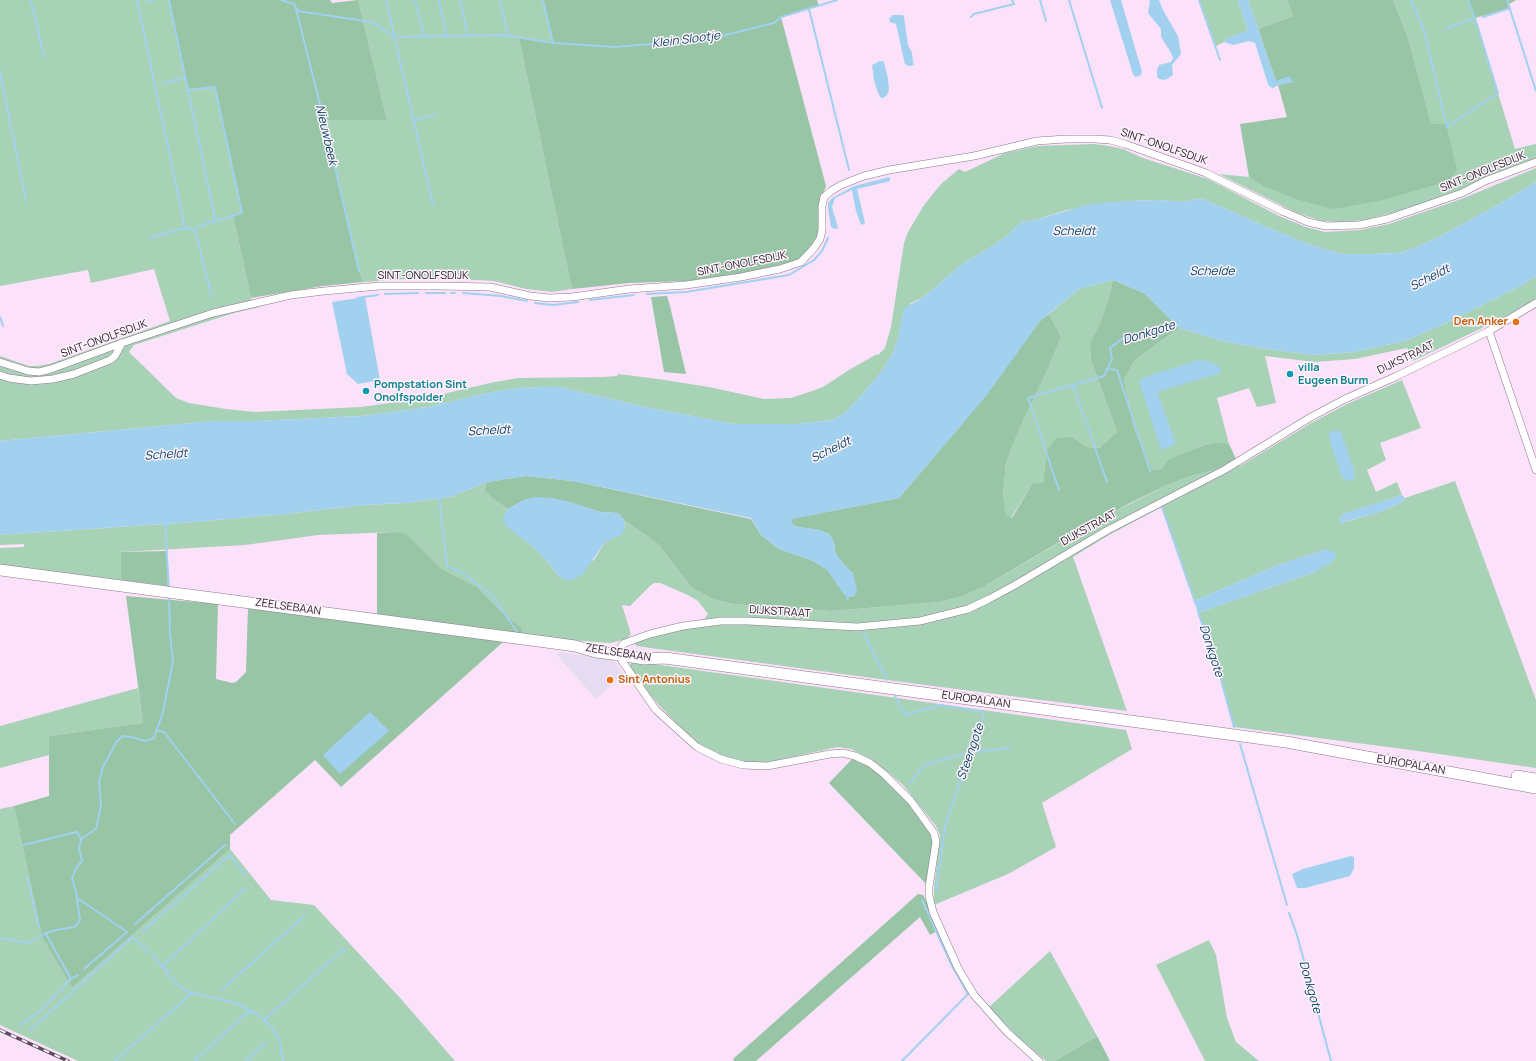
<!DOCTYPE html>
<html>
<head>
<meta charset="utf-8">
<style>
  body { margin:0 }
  canvas { display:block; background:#fbe1f9 }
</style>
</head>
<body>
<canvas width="1536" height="1061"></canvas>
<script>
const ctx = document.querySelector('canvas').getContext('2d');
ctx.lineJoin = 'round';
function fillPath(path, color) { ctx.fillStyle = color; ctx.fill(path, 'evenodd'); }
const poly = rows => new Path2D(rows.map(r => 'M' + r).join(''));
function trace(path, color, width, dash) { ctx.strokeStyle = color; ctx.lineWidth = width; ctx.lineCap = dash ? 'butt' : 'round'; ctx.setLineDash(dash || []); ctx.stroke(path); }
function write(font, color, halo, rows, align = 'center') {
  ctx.font = font + ' Manrope,sans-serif'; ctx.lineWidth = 3; ctx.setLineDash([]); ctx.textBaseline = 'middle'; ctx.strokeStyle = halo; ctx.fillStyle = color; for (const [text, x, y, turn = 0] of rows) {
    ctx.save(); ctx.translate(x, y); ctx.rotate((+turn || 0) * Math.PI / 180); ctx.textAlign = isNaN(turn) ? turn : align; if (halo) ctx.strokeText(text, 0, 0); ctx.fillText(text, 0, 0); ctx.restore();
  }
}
fillPath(poly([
  [560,652,613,660,624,674,596,699,557,655]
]), '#e6dcf1');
fillPath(poly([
  [0,0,169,0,215,87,242,213,233,216,252,303,260,307,234,313,134,345,129,352,176,398,189,403,226,409,255,412,361,407,426,398,490,383,518,378,603,377,617,376,618,374,658,379,709,387,764,399,791,398,812,391,823,387,849,370,877,354,878,355,885,348,891,327,904,243,908,232,924,205,941,184,959,169,965,172,1005,153,1038,146,1094,144,1109,146,1123,149,1143,158,1208,179,1279,216,1306,227,1325,232,1360,230,1389,224,1464,198,1536,168,1536,182,1496,206,1437,238,1412,249,1399,253,1372,254,1344,254,1328,250,1311,245,1276,231,1201,198,1182,202,1161,200,1126,201,1067,210,1035,220,1021,222,1006,237,991,247,961,265,924,297,911,303,900,329,897,342,893,353,879,375,860,397,845,413,832,420,797,424,734,424,650,408,559,387,542,387,519,388,492,392,428,407,362,416,255,421,213,421,0,441,0,356,29,366,38,366,49,364,170,321,154,269,91,283,88,270,0,286],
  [358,0,543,0,553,43,519,38,572,289,552,292,526,289,494,281,458,279,421,278,363,282,359,271,324,120,387,120],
  [1199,0,1238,0,1248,30,1226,39,1224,42,1216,46],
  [1248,0,1287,0,1293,16,1258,29],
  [1393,0,1468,0,1476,21,1515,149,1536,144,1536,159,1479,184,1400,211,1364,220,1340,222,1322,221,1297,213,1219,174,1249,177,1261,185,1446,124,1431,125,1408,38],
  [1536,276,1536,299,1509,315,1413,361,1407,348,1355,359,1314,362,1265,356,1276,403,1257,407,1249,388,1217,398,1229,444,1221,442,1204,445,1170,459,1162,469,1152,470,1133,425,1124,379,1135,360,1179,328,1222,341,1266,349,1314,355,1354,352,1405,341,1442,325,1522,285],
  [1113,280,1110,294,1101,321,1090,343,1091,360,1117,432,1101,448,1087,447,1072,437,1047,450,1043,484,1032,484,1011,518,1005,515,1003,497,1006,462,1024,418,1048,369,1061,337,1049,314,1079,289],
  [1402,380,1421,428,1380,443,1386,460,1367,470,1376,492,1397,482,1402,495,1343,514,1339,519,1341,523,1383,511,1402,502,1405,498,1455,481,1536,700,1536,768,1411,750,1234,727,1217,665,1198,613,1315,572,1327,549,1278,565,1194,601,1162,507,1109,535,1073,557,1127,711,887,680,636,646,635,643,640,637,701,623,708,614,698,601,688,595,660,583,654,583,650,586,630,606,622,605,631,634,627,639,610,643,569,640,522,634,522,628,503,613,477,587,442,569,413,540,394,532,318,535,245,545,121,552,121,580,0,565,0,548,24,547,24,544,0,545,0,535,165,524,169,526,169,524,285,514,363,505,404,503,438,499,453,496,487,482,484,491,496,501,508,509,503,517,523,539,537,550,560,577,594,560,605,542,625,529,624,520,658,544,692,588,713,599,733,604,831,611,940,602,963,596,983,587,1100,519,1165,486,1191,476,1237,462,1240,466,1313,422,1347,404],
  [639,662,1126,730,1132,749,1042,803,1056,847,1008,874,934,905,934,888,940,835,936,826,903,785,877,763,851,749,838,747,769,762,747,762,725,757,702,746,676,723,657,703,639,681,629,666,631,663],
  [138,688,143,723,49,736,49,755,0,768,0,726],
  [14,806,42,937,72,988,230,849,271,900,314,905,401,999,455,1061,78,1061,0,1025,0,809],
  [1209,940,1216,955,1227,1018,1236,1042,1259,1061,1205,1061,1156,965],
  [1050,951,1097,1036,1055,1061,1046,1061,1017,1036,989,1007]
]), '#a8d2b6');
fillPath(poly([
  [169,0,330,0,332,3,358,0,387,120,324,120,359,271,363,282,323,286,251,298,233,216,242,213,215,87,188,90],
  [543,0,817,0,819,6,781,17,826,186,822,196,819,234,812,246,800,259,793,262,742,274,686,281,629,283,572,289,519,38,553,42],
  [1287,0,1393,0,1408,38,1431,124,1446,124,1457,170,1449,181,1379,201,1333,209,1299,200,1261,185,1249,177,1240,124,1287,117,1278,85,1292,82,1276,81,1258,29,1293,16],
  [1468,0,1516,0,1509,4,1510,8,1475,18],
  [1113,280,1144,293,1179,328,1135,360,1124,379,1133,425,1152,470,1162,469,1169,459,1204,445,1221,442,1229,444,1236,459,1223,467,1191,476,1165,486,1130,503,1056,544,983,587,963,596,940,602,831,611,733,604,713,599,692,588,658,544,624,520,618,513,600,512,566,501,526,499,508,509,496,501,484,491,487,482,526,476,573,481,751,519,761,535,779,549,813,561,828,570,844,594,850,597,855,595,853,574,840,560,835,552,834,542,829,534,819,530,798,527,793,525,790,519,899,498,962,424,1040,321,1049,314,1061,337,1048,369,1024,418,1006,462,1003,497,1006,515,1012,518,1032,484,1043,483,1047,450,1056,438,1072,437,1087,447,1100,448,1117,432,1091,360,1090,343,1101,321,1110,294],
  [667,296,670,306,686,374,664,372,651,297],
  [394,532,405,534,413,540,442,569,477,587,503,613,522,628,522,634,377,619,377,533],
  [167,551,168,586,121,580,121,552],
  [126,596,218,604,216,679,232,683,236,682,246,672,248,608,503,642,341,787,315,760,230,835,230,849,72,988,42,937,14,806,49,796,49,736,143,723],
  [855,756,884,774,934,833,929,887,829,783],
  [918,894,923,895,927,903,937,931,930,935,920,917,756,1061,734,1061,733,1059],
  [1097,1036,1110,1061,1055,1061]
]), '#97c5a6');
fillPath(poly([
  [1110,0,1121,0,1142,72,1140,76,1135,77,1133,74],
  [1149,0,1159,0,1163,10,1178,36,1181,54,1172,65,1173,75,1165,80,1159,79,1157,77,1157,70,1159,65,1171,62,1173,58,1170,51,1161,37,1161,29,1148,13,1150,2],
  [1238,0,1248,0,1276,81,1290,76,1293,82,1278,85,1273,88,1270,87,1268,84,1255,43,1249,41,1233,45,1224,42,1226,39,1248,30],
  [893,15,903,15,904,17,908,45,912,53,913,62,914,65,910,66,908,66,905,64,896,24,890,22,889,19],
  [880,61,884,62,888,79,889,90,887,95,883,98,881,98,878,93,874,80,872,65],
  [890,177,890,181,857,189,865,223,861,225,856,211,852,190,835,198,832,207,838,228,835,229,831,227,828,208,828,203,832,198,854,186],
  [1536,182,1536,276,1522,285,1442,325,1405,341,1354,352,1314,355,1266,349,1222,341,1179,328,1144,293,1113,280,1079,289,1040,321,987,395,899,498,791,519,793,525,798,527,819,530,829,534,834,542,835,552,840,560,853,574,857,590,855,595,850,597,844,594,827,570,813,561,779,549,761,535,751,518,573,481,526,476,487,482,453,496,438,499,404,503,363,505,285,514,169,524,169,526,165,526,164,524,0,535,0,441,213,421,255,421,362,416,428,407,492,392,519,388,542,387,559,387,650,408,734,424,797,424,832,420,845,413,860,397,879,375,893,353,897,342,904,308,924,297,961,265,991,247,1006,237,1021,222,1035,220,1090,204,1126,201,1161,200,1182,202,1201,198,1276,231,1311,245,1328,250,1344,254,1372,254,1399,253,1412,249,1437,238,1496,206],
  [365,297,380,380,358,384,347,374,332,302],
  [1198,360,1208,361,1220,367,1221,373,1157,392,1176,444,1161,450,1139,381,1140,379],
  [1338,430,1341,432,1355,473,1355,477,1350,481,1347,481,1342,477,1329,438,1329,434,1332,431],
  [1402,495,1405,498,1402,502,1383,511,1340,523,1339,519,1343,514],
  [536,497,553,498,566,501,600,512,618,513,624,520,625,529,621,535,605,542,583,574,573,580,566,580,560,577,537,550,506,526,504,522,503,517,508,509,526,499],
  [1327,549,1335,553,1336,558,1329,564,1315,572,1198,613,1194,601,1278,565],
  [370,712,389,731,340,774,323,755],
  [1351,856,1354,857,1354,868,1350,876,1305,888,1297,888,1292,874,1303,869]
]), '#a1d1ef');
trace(poly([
  [31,0,44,57],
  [137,0,185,228,195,230,212,297],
  [169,0,214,214,214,222],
  [281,0,294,4,298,11,372,22,395,37,503,35,553,43,615,47,709,39,774,23,781,17,837,0],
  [386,0,433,205],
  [415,0,424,36],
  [439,0,447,36],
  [460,0,468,36],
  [500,0,508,36],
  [543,0,553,43],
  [1040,0,1046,21],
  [1069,0,1102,108],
  [1199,0,1220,60],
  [1411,0,1424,31,1447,127,1498,93,1475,18],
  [1507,0,1536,91],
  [147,1,153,0],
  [296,9,324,120,359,271],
  [809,9,849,170],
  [971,17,974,14,1014,4,1012,0],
  [1483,17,1510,8],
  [1445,29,1475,18,1468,0],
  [0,72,26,200],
  [163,83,185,78],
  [188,90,215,87,242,213,201,225,196,229],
  [414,120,436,115],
  [150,238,185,228],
  [426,293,445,293],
  [451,293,455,293],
  [463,293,501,296,527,301],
  [385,294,418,293],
  [647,294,686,292,789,275,814,260,822,251,828,238],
  [357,298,378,295],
  [590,300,634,295],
  [535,303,553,305,578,302],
  [0,317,3,326],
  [1107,369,1117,370,1150,471],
  [1073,385,1107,482],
  [1059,490,1028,398,1104,376,1112,359,1110,348,1122,339,1159,330,1178,324],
  [439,496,447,566,461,572,493,596,519,635],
  [1162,507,1195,602],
  [165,525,169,588],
  [846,593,848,600],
  [1198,612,1217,665,1234,727],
  [863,632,887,680],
  [895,696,905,715,940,705,983,712,984,715,949,813,945,827,936,891],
  [156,730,164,732,235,824],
  [1240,744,1287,905],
  [910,784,924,765,955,756,969,754,974,752,1011,748],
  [23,845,77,832,81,839],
  [27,877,39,926],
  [78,901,79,899,127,932,84,969],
  [1289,913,1297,935,1331,1061],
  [135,924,225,845],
  [143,931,230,855,246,876],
  [46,934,71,979,78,975],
  [0,938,29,943,46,933,56,930,75,927,80,920,76,892,72,879,76,868,82,861,79,849,81,839,96,829,101,805,99,782,103,767,117,741,123,736,132,737,144,741,154,738,163,712,173,661,170,634,169,597],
  [153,955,176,983,188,992,236,1003,257,1014,273,1028,278,1038,280,1043,283,1061],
  [162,967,246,888],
  [222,990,304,916],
  [264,1020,345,948],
  [20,1025,40,1011,71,979],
  [30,1030,133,937,149,952],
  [115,1061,192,993],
  [195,1061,250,1010],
  [246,1061,266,1042],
  [902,1061,968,994,952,966,922,900]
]), '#a1d1ef', 2);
const street = poly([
  [1489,331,1536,470],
  [0,362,28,371,39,372,51,369,122,343,213,313,291,295,324,291,379,286,440,286,490,287,530,296,549,298,572,297,629,289,686,285,741,277,780,269,801,262,814,248,820,239,822,230,822,206,824,197,831,191,841,185,864,176,889,170,974,156,1037,141,1066,139,1095,139,1110,140,1125,144,1206,173,1282,211,1308,222,1326,226,1359,225,1387,219,1462,193,1485,181,1536,162],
  [0,375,9,378,31,381,53,379,74,374,110,360,115,356,122,343],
  [621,649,622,645,625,643,650,634,683,626,721,621,748,621,857,627,920,621,968,609,989,599,1015,585,1106,531,1224,470,1311,417,1345,399,1397,376,1489,331,1536,303],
  [620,655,622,661,656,710,697,747,721,759,743,765,767,766,830,754,843,753,855,756,870,763,884,774,911,801,934,833,936,842,929,887,929,896,933,912,958,968,974,995,1007,1032,1039,1061]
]);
const primary = poly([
  [0,570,546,642,575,646,596,652,620,655,644,659,665,658,1286,742,1536,788],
  [1517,776,1536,779]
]);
trace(street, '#8e778c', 8);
trace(primary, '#8e778c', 12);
trace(street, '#fff', 7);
trace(primary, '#fff', 11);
const rail = poly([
  [0,1030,68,1061]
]);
trace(rail, '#5a4d59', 3.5);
trace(rail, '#fff4fd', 2, [6]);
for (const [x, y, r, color] of [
  [1516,322,4,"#e8710a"],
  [1290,374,4,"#0f9aa8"],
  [366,391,4,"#0f9aa8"],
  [610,680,4,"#e8710a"]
]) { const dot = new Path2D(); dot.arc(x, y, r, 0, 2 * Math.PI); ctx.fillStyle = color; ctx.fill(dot); trace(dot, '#fff4fd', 1.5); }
write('11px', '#261d25', '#fff4fd', [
  ["SINT-ONOLFSDIJK",1164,147,19],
  ["SINT-ONOLFSDIJK",1483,172,-22],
  ["SINT-ONOLFSDIJK",742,264,-11],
  ["SINT-ONOLFSDIJK",423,276],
  ["SINT-ONOLFSDIJK",104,339,-20],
  ["DIJKSTRAAT",1406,358,-26],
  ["DIJKSTRAAT",1089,528,-29],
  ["ZEELSEBAAN",288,607,8],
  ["DIJKSTRAAT",780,612,4],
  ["ZEELSEBAAN",618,653,9],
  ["EUROPALAAN",976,700,8],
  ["EUROPALAAN",1411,765,10]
]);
write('bold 11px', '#c56008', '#fff4fd', [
  ["Den Anker",1508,322],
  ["Sint Antonius",618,680,"left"]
], 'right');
write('bold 11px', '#0d838f', '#fff4fd', [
  ["villa",1298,368],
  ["Eugeen Burm",1298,381],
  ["Pompstation Sint",374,385],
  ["Onolfspolder",374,398]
], 'left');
write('italic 12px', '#054462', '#fff4fd', [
  ["Klein Slootje",686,40,-7],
  ["Nieuwbeek",326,135,77],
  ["Scheldt",1074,232],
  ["Schelde",1212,272],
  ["Scheldt",1430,278,-27],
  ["Donkgote",1149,333,-17],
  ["Scheldt",489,431,-3],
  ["Scheldt",831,450,-26],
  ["Scheldt",166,455,-4],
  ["Donkgote",1211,651,72],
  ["Steengote",971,752,-71],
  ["Donkgote",1310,987,74]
]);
</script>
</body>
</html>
